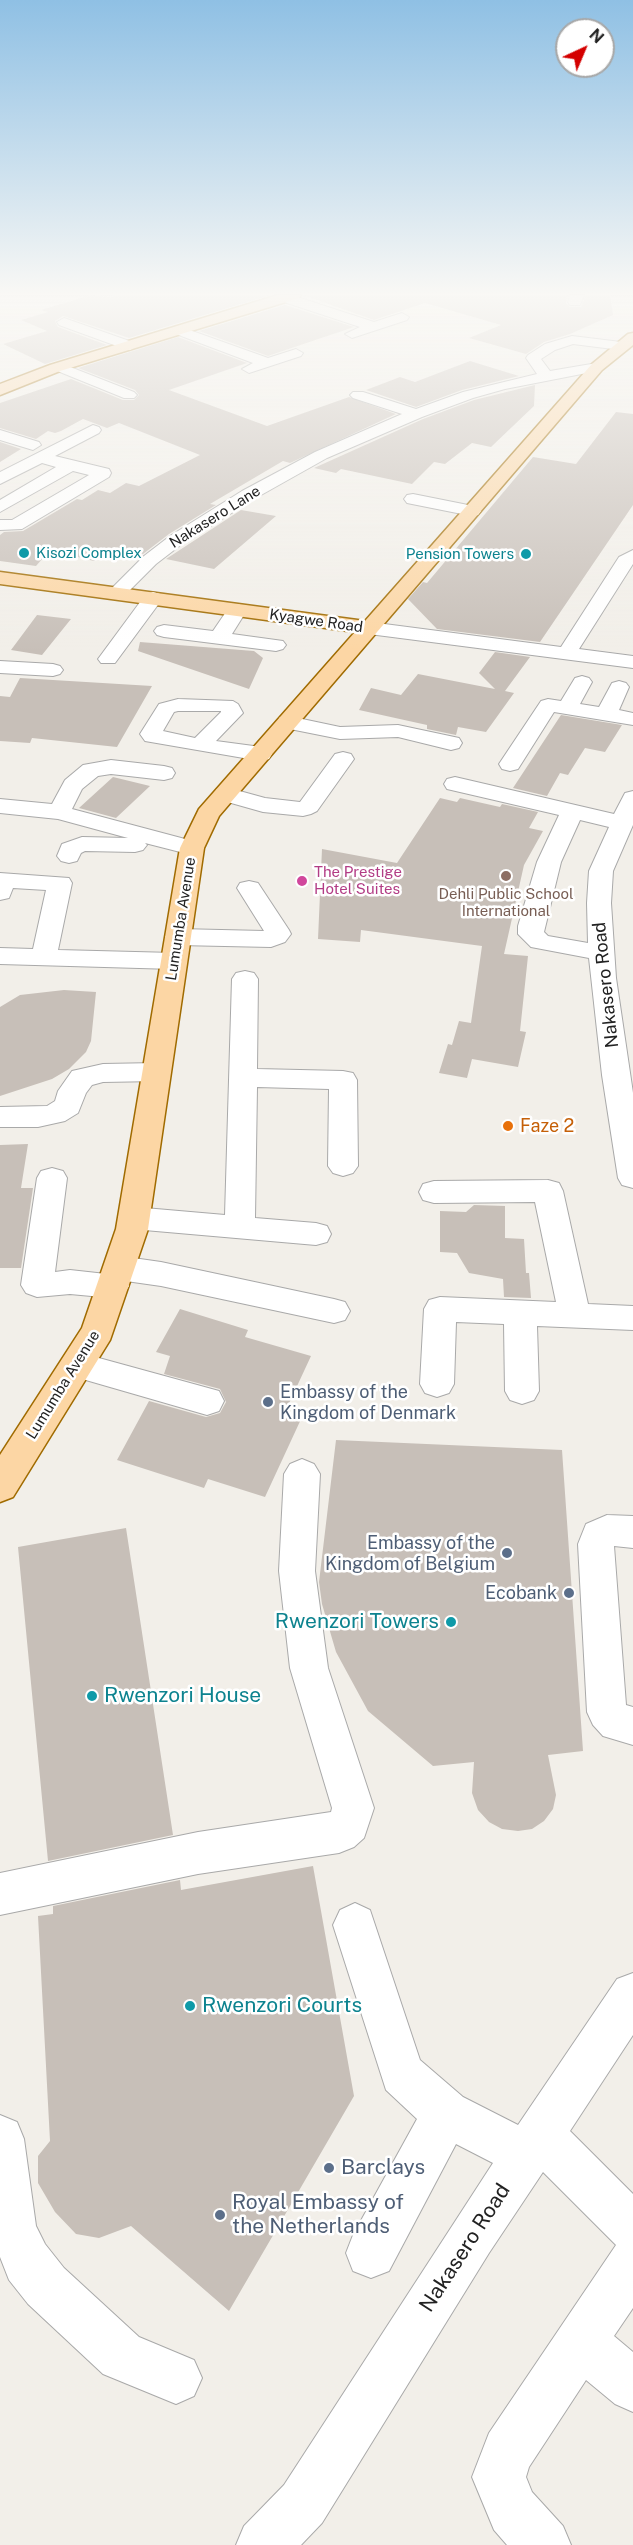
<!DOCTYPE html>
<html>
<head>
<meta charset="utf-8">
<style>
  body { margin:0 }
  #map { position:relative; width:633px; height:2545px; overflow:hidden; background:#f2efe9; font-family:"Public Sans",sans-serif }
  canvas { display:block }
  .north { position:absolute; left:555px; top:18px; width:60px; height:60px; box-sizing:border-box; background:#fff; border:2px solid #a7a7a7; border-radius:50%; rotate:44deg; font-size:16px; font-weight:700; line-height:24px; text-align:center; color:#222 }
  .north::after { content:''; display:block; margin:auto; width:21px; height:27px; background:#d40000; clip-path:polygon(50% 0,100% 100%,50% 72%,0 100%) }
</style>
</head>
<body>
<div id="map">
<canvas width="633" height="2545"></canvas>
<div class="north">N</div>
</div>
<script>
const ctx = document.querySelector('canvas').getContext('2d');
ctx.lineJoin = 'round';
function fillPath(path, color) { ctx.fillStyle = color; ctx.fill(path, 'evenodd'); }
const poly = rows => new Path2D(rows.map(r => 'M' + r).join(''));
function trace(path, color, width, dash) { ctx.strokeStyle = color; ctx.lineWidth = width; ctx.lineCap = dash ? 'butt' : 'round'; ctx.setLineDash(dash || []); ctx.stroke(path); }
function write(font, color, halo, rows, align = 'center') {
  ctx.font = font + ' "Public Sans",sans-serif'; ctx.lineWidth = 5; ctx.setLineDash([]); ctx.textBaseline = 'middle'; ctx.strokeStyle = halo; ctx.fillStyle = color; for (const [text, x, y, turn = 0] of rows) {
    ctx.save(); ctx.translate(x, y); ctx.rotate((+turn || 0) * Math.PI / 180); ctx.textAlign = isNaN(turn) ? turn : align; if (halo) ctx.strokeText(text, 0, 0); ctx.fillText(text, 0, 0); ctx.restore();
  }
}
fillPath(poly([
  [92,295,110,297,117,295,270,295,129,338,63,316,55,321,58,327,107,345,45,364,3,344,47,331,21,320,48,312,41,310],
  [303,295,568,295,566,303,570,307,581,307,586,295,610,295,613,315,570,334,544,342,526,354,469,338,501,325,425,303,374,320],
  [285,305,354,327,268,356,199,331],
  [178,337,247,363,169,390,267,426,349,397,396,414,290,463,283,461,210,504,216,505,169,534,143,554,114,547,94,561,50,550,36,566,0,561,0,535,4,532,23,531,77,499,82,500,98,490,110,493,126,483,139,486,200,455,119,423,107,428,83,419,61,431,55,433,48,431,36,439,0,428,0,403,71,379,123,400,134,400,139,395,135,390,78,368],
  [470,361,519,376,462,390,416,407,366,390,400,377,415,382],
  [535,385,534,406,491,447,472,443,445,464,434,462,412,484,341,469,336,473,314,468,423,419,474,400],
  [616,412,633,414,633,505,540,642,437,629,408,599,423,582,427,583,533,457,576,464],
  [0,442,21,449,0,462],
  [241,510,276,516,214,569,166,559],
  [37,615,71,619,42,655,11,650],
  [140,642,254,651,263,658,249,689,138,651],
  [495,652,530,657,505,691,514,693,486,732,458,727,456,735,427,729,427,725,359,710,371,688,401,695,418,674,495,689,479,673],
  [20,678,152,686,117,747,32,738,30,743,0,741,0,696,10,697],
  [561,715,622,725,605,752,585,748,568,775,560,773,547,796,513,788],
  [113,777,150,786,116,818,79,808],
  [440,798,457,802,460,798,500,807,502,804,538,812,529,828,543,831,524,865,504,954,528,956,520,1031,526,1032,518,1067,472,1059,467,1078,439,1073,448,1044,452,1045,459,1021,471,1023,482,946,361,930,360,942,318,939,322,849,397,863],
  [64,990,96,992,91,1041,86,1052,69,1069,52,1079,0,1096,0,1007,20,995],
  [28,1144,21,1188,33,1188,21,1268,0,1268,0,1145],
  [474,1205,505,1206,505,1238,524,1239,526,1273,529,1273,531,1298,504,1297,503,1279,469,1273,457,1253,440,1252,440,1211,466,1212],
  [180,1309,248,1330,245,1337,311,1356,285,1412,302,1417,265,1497,208,1479,204,1488,117,1460,149,1401,206,1417,220,1413,226,1402,220,1389,164,1374,170,1356,156,1352],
  [336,1440,562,1450,583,1751,548,1755,556,1795,553,1809,544,1821,532,1829,518,1831,502,1829,489,1822,478,1810,472,1793,474,1762,433,1766,368,1711,336,1652,322,1604,319,1582],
  [126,1528,173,1835,48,1861,18,1547],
  [313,1866,354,2096,229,2311,131,2226,99,2238,76,2234,55,2212,38,2183,38,2156,50,2141,38,1916,53,1914,53,1906,180,1880,181,1890]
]), '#c7bfb8');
const minor = poly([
  [281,295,291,295,374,322,402,313,409,317,407,320,352,338,345,334,360,327,281,301,279,298,281,295],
  [570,295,584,295,580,305,570,305,568,302,570,295],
  [64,318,135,343,137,346,130,350,125,349,59,325,57,322,64,318],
  [181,327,268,358,296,349,303,353,301,356,249,373,242,369,253,363,176,334,174,331,176,328,181,327],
  [572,336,621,342,628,346,621,350,573,344,555,350,541,359,550,371,597,363,604,367,597,371,505,389,473,398,422,417,327,458,254,499,182,544,156,564,123,597,116,599,109,597,107,593,144,556,170,536,242,491,315,452,402,414,353,398,350,395,353,392,363,392,416,409,463,392,537,374,526,358,528,355,545,344,572,336],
  [60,363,134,392,137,395,134,398,124,398,55,370,53,367,55,364,60,363],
  [93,425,99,427,101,430,99,433,55,456,109,469,111,473,109,477,22,529,0,530,0,520,12,520,89,475,73,471,0,512,0,500,56,467,42,463,0,484,0,472,93,425],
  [0,430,39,442,41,445,33,450,0,440,0,430],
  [413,494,478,507,481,511,478,515,472,516,407,503,404,499,407,495,413,494],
  [633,550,633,564,579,649,633,656,633,668,369,634,362,632,359,628,362,624,369,622,561,647,619,557,633,550],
  [153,592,160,594,163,598,115,663,101,663,98,659,101,655,146,594,153,592],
  [237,604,244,606,247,610,232,634,283,641,286,645,283,649,276,651,164,637,157,635,154,631,157,627,164,625,213,631,230,606,237,604],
  [0,661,53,664,60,666,63,670,60,674,53,676,0,673,0,661],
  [582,676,589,678,592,682,580,704,599,707,612,683,619,681,626,683,629,687,619,710,633,713,633,725,554,712,518,769,510,771,502,769,499,764,541,701,548,699,561,701,575,678,582,676],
  [178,699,233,701,238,704,243,713,216,741,261,747,269,749,272,754,269,759,261,761,145,741,140,734,159,704,178,699],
  [178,711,221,711,221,712,195,738,163,731,174,712,178,711],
  [288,716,340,727,398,725,459,738,462,743,459,748,451,750,398,737,340,739,280,727,277,722,280,717,288,716],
  [343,752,351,754,354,759,317,811,311,814,303,816,263,812,217,799,214,794,217,789,225,787,265,798,300,802,335,754,343,752],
  [111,760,164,766,172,768,175,773,172,778,164,780,111,774,98,776,82,789,72,809,200,843,204,848,200,853,192,855,145,843,147,845,143,850,135,852,85,851,81,853,77,861,69,863,61,861,57,856,62,844,82,837,128,838,58,819,0,813,0,799,52,804,65,780,83,765,111,760],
  [455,777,614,814,625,793,633,791,633,825,613,871,611,903,616,978,633,1093,633,1188,622,1185,618,1178,602,1075,589,958,531,947,518,934,518,926,537,862,559,815,447,789,444,784,447,779,455,777],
  [580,820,609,827,589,871,587,903,588,943,548,936,544,932,561,862,580,820],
  [0,873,69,878,72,883,58,950,174,953,183,955,187,961,183,967,174,969,0,964,0,948,33,949,46,890,13,888,9,898,0,900,0,873],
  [249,881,258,883,289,930,291,934,285,942,271,947,178,945,169,942,165,937,169,932,178,929,264,931,237,888,240,883,249,881],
  [245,971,254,973,258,979,257,1069,343,1071,353,1073,357,1080,358,1166,353,1173,343,1176,333,1173,328,1166,329,1089,257,1087,255,1218,316,1223,327,1226,331,1234,327,1242,316,1245,133,1229,122,1226,118,1218,122,1210,133,1207,225,1215,232,979,236,973,245,971],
  [157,1063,167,1066,171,1072,167,1078,157,1081,103,1082,92,1085,86,1093,78,1113,65,1121,38,1127,0,1127,0,1107,47,1106,55,1101,58,1091,72,1071,103,1064,157,1063],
  [52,1168,63,1171,67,1178,55,1272,70,1270,106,1274,103,1268,108,1260,119,1256,161,1262,334,1299,345,1302,350,1311,345,1320,334,1323,161,1286,126,1281,129,1286,124,1294,113,1298,70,1294,37,1297,26,1293,21,1285,37,1178,41,1171,52,1168],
  [548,1180,559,1183,563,1191,588,1304,633,1306,633,1330,537,1326,539,1391,534,1400,522,1404,510,1400,505,1391,504,1324,456,1322,454,1384,449,1393,437,1397,425,1393,420,1384,424,1309,429,1300,440,1297,556,1302,535,1202,434,1203,423,1200,419,1192,423,1184,434,1181,548,1180],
  [77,1352,219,1391,224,1401,219,1411,207,1415,65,1374,60,1365,65,1356,77,1352],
  [302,1459,314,1464,320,1474,315,1571,328,1668,374,1808,364,1838,354,1847,339,1853,198,1874,0,1915,0,1873,198,1832,331,1812,332,1808,290,1668,279,1571,284,1474,290,1464,302,1459],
  [607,1515,633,1516,633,1548,614,1546,626,1705,633,1707,633,1745,603,1736,593,1725,587,1712,578,1544,586,1524,607,1515],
  [355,1903,370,1910,420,2060,463,2097,518,2125,617,1979,633,1973,633,2035,570,2131,633,2194,633,2308,614,2336,633,2352,633,2412,615,2404,586,2380,529,2467,526,2477,532,2492,563,2526,571,2545,507,2545,494,2530,472,2477,489,2433,616,2245,543,2172,489,2253,322,2523,301,2545,236,2545,244,2526,284,2485,493,2163,456,2144,389,2271,371,2278,353,2271,346,2253,353,2235,417,2119,386,2090,333,1925,340,1910,355,1903],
  [0,2115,17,2122,24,2139,36,2226,45,2244,64,2268,139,2337,194,2360,202,2378,194,2396,176,2404,103,2374,28,2304,9,2280,0,2257,0,2115]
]);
const major = poly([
  [278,295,301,295,299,298,60,371,0,395,0,384,50,365,278,295],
  [633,333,633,345,602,370,219,816,204,848,148,1229,110,1340,13,1497,0,1502,0,1455,82,1328,116,1229,180,848,199,809,355,632,0,584,0,572,365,621,592,364,628,334,633,333]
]);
trace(minor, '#a9a9a9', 2);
trace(major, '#a06b00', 3);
fillPath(minor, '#fff');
fillPath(major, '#fcd6a4');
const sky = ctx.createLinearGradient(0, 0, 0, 652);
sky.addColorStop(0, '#8fc0e4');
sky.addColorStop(0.45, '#f9f8f5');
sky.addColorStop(1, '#f9f8f500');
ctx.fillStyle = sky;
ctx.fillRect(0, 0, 633, 652);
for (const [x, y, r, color] of [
  [24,553,6,"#0f9aa8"],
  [526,554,6,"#0f9aa8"],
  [506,876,6,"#8d6e63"],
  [302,881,6,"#d1479c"],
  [508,1126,6,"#e8710a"],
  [268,1402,6,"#5c6f8a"],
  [507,1553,6,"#5c6f8a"],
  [569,1593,6,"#5c6f8a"],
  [451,1622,6,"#0f9aa8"],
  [92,1696,6,"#0f9aa8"],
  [190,2006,6,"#0f9aa8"],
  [329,2168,6,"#5c6f8a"],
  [220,2215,6,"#5c6f8a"]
]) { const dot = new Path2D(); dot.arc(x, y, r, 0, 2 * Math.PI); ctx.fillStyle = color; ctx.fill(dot); trace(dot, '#fff', 2); }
write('15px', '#222', '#fff', [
  ["Nakasero Lane",215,517,-32],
  ["Kyagwe Road",316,621,8],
  ["Lumumba Avenue",181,919,-81],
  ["Lumumba Avenue",63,1385,-58]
]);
write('15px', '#0d838f', '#fff', [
  ["Kisozi Complex",36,553],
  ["Pension Towers",514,554,"right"]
], 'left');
write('15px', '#b23c85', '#fff', [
  ["The Prestige",314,872],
  ["Hotel Suites",314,889]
], 'left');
write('15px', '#785e54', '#fff', [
  ["Dehli Public School",506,894],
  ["International",506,911]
]);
write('18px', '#222', '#fff', [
  ["Nakasero Road",606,985,-96]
]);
write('18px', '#c56008', '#fff', [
  ["Faze 2",520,1126]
], 'left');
write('18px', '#4e5e75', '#fff', [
  ["Embassy of the",280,1392,"left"],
  ["Kingdom of Denmark",280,1413,"left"],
  ["Embassy of the",495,1543],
  ["Kingdom of Belgium",495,1564],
  ["Ecobank",557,1593]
], 'right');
write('21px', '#0d838f', '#fff', [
  ["Rwenzori Towers",439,1622,"right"],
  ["Rwenzori House",104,1696],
  ["Rwenzori Courts",202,2006]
], 'left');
write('21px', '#4e5e75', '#fff', [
  ["Barclays",341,2168],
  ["Royal Embassy of",232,2203],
  ["the Netherlands",232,2227]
], 'left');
write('21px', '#222', '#fff', [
  ["Nakasero Road",465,2248,-57]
]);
</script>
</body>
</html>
